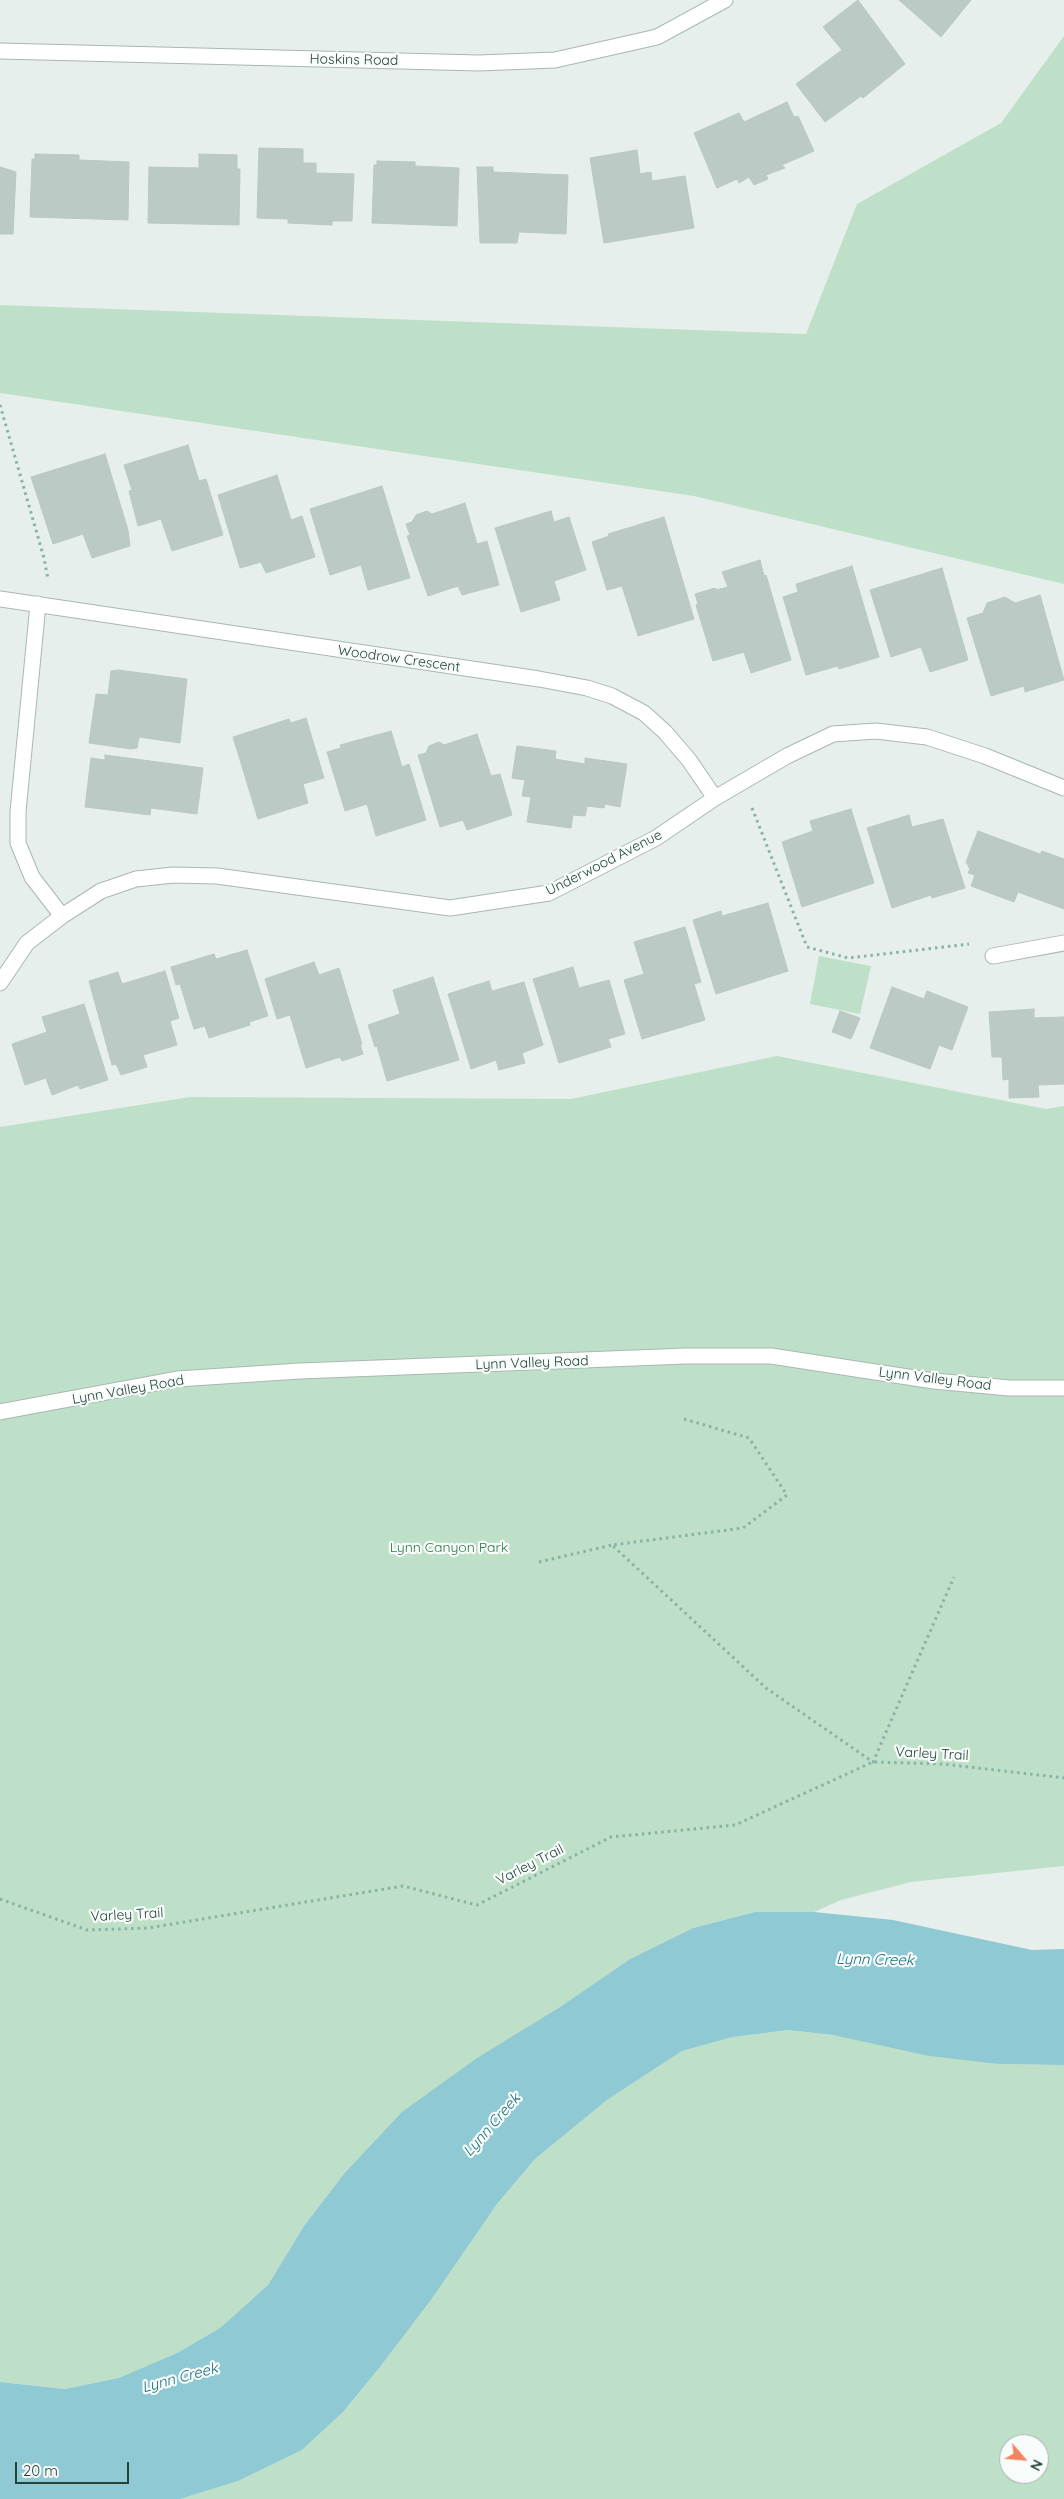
<!DOCTYPE html>
<html>
<head>
<meta charset="utf-8">
<style>
  body { margin:0 }
  #map { position:relative; width:1064px; height:2499px; overflow:hidden; background:#e6efeb; font-family:Quicksand,sans-serif }
  canvas { display:block }
  .north { position:absolute; left:999px; top:2434px; width:50px; height:50px; box-sizing:border-box; background:#f7fbf9; border:1px solid #a3b1ad; border-radius:50%; rotate:117deg; font-size:14px; font-weight:700; line-height:20px; text-align:center; color:#24423a }
  .north::after { content:''; display:block; margin:auto; width:18px; height:22px; background:#f4845f; clip-path:polygon(50% 0,100% 100%,50% 72%,0 100%) }
  .scale { position:absolute; left:15px; top:2462px; width:114px; height:22px; box-sizing:border-box; border:2px solid #24423a; border-top:0; padding-left:6px; font-size:15px; line-height:18px; white-space:nowrap; color:#24423a; -webkit-text-stroke:4px #f7fbf9; paint-order:stroke }
</style>
</head>
<body>
<div id="map">
<canvas width="1064" height="2499"></canvas>
<div class="north">N</div>
<div class="scale">20 m</div>
</div>
<script>
const ctx = document.querySelector('canvas').getContext('2d');
ctx.lineJoin = 'round';
function fillPath(path, color) { ctx.fillStyle = color; ctx.fill(path, 'evenodd'); }
const poly = rows => new Path2D(rows.map(r => 'M' + r).join(''));
function trace(path, color, width, dash) { ctx.strokeStyle = color; ctx.lineWidth = width; ctx.lineCap = dash ? 'butt' : 'round'; ctx.setLineDash(dash || []); ctx.stroke(path); }
function write(font, color, halo, rows, align = 'center') {
  ctx.font = font + ' Quicksand,sans-serif'; ctx.lineWidth = 4.5; ctx.setLineDash([]); ctx.textBaseline = 'middle'; ctx.strokeStyle = halo; ctx.fillStyle = color; for (const [text, x, y, turn = 0] of rows) {
    ctx.save(); ctx.translate(x, y); ctx.rotate((+turn || 0) * Math.PI / 180); ctx.textAlign = isNaN(turn) ? turn : align; if (halo) ctx.strokeText(text, 0, 0); ctx.fillText(text, 0, 0); ctx.restore();
  }
}
fillPath(poly([
  [1064,36,1064,584,694,496,0,393,0,305,806,334,857,204,1001,123],
  [819,956,871,966,860,1014,810,1004],
  [777,1056,1046,1109,1064,1106,1064,1866,911,1882,841,1900,814,1912,755,1912,693,1928,630,1959,557,2009,343,2175,304,2226,268,2285,220,2328,177,2353,120,2378,65,2389,0,2382,0,1127,190,1097,571,1099],
  [788,2030,833,2035,999,2064,1064,2065,1064,2499,180,2499,238,2481,302,2450,343,2412,380,2367,431,2300,497,2204,535,2159,607,2100,682,2051,733,2037],
  [1009,2444,1039,2444,1039,2474,1009,2474]
]), '#bfe0c8');
fillPath(poly([
  [755,1912,814,1912,893,1920,1032,1950,1064,1949,1064,2065,999,2064,929,2056,833,2035,788,2030,733,2037,682,2051,607,2100,535,2159,497,2204,431,2300,380,2367,343,2412,302,2450,238,2481,180,2499,0,2499,0,2382,65,2389,119,2378,177,2353,220,2328,268,2285,304,2226,343,2175,402,2112,477,2058,557,2009,630,1959,693,1928]
]), '#8ec9d4');
const building = poly([
  [858,0,905,64,863,98,861,96,825,122,796,84,842,50,823,27,858,0],
  [899,0,971,0,941,37,899,0],
  [787,102,794,117,798,116,814,151,782,165,785,168,766,175,768,179,754,185,749,177,739,183,737,179,717,188,694,133,739,113,744,122,787,102],
  [259,148,303,149,303,163,316,163,316,173,354,174,352,221,332,221,332,225,288,223,288,219,257,218,259,148],
  [637,150,640,174,651,172,652,181,685,176,694,228,604,243,590,158,637,150],
  [35,154,79,155,79,160,129,162,128,220,30,217,32,159,35,159,35,154],
  [199,154,237,155,237,169,240,169,239,225,148,223,149,167,199,168,199,154],
  [377,161,415,162,415,166,459,168,457,226,372,223,374,165,377,165,377,161],
  [0,167,16,172,13,234,0,234,0,167],
  [477,167,493,167,493,172,568,175,566,234,519,232,517,243,480,243,477,167],
  [188,445,199,481,206,479,223,535,172,551,161,519,138,526,129,491,132,490,124,465,188,445],
  [105,454,128,530,130,546,92,558,83,534,53,544,31,477,105,454],
  [277,475,291,520,302,516,315,557,266,573,261,562,240,568,218,495,277,475],
  [382,486,410,578,368,590,361,565,330,575,310,509,382,486],
  [465,503,477,544,487,541,499,585,462,595,458,586,428,596,407,536,410,535,406,524,412,522,416,515,427,511,432,514,465,503],
  [551,511,554,522,569,517,586,570,554,581,560,600,521,612,495,528,551,511],
  [664,517,694,619,638,636,622,586,607,590,592,542,609,536,608,534,664,517],
  [760,560,764,576,766,575,791,660,751,673,744,652,713,661,696,605,698,604,695,594,715,588,716,590,728,587,722,572,760,560],
  [852,566,879,657,839,669,838,666,806,675,783,597,798,592,796,584,852,566],
  [942,568,968,660,930,672,921,647,891,657,870,590,942,568],
  [1040,595,1064,680,1025,692,1024,686,991,696,967,618,983,613,987,603,1005,597,1015,603,1040,595],
  [118,670,187,679,180,743,139,737,137,748,131,749,89,743,96,694,108,695,111,671,118,670],
  [306,718,324,778,303,784,308,803,258,819,233,737,289,719,291,723,306,718],
  [391,731,402,767,409,764,426,820,376,836,367,804,345,811,327,752,341,748,340,745,391,731],
  [477,734,491,776,500,774,512,815,467,830,463,820,440,827,418,755,426,753,429,746,439,742,444,745,477,734],
  [517,746,556,751,555,759,585,764,585,758,627,764,620,807,605,804,604,808,587,806,585,816,573,815,571,828,527,822,531,797,522,796,525,780,512,778,517,746],
  [105,755,203,768,197,814,151,808,150,815,85,807,91,758,105,760,105,755],
  [851,809,874,883,802,907,782,842,813,831,810,821,851,809],
  [909,815,912,827,943,819,965,888,932,898,931,895,892,908,867,828,909,815],
  [978,831,1040,854,1042,851,1064,859,1064,909,1018,892,1014,902,971,886,975,875,968,873,970,869,966,862,978,831],
  [768,903,788,971,716,994,693,920,721,911,722,916,768,903],
  [685,927,701,982,694,984,705,1020,642,1039,624,980,644,974,634,942,685,927],
  [247,950,268,1016,249,1022,250,1025,209,1038,205,1026,194,1029,180,984,176,985,171,967,214,954,216,959,247,950],
  [314,962,319,975,339,968,362,1044,360,1044,363,1054,342,1061,340,1057,306,1068,290,1015,277,1019,265,979,314,962],
  [573,967,579,988,609,980,625,1034,608,1039,611,1047,559,1063,533,979,573,967],
  [165,971,179,1018,170,1021,177,1045,143,1055,147,1067,121,1075,116,1064,112,1065,89,981,118,972,122,984,165,971],
  [433,977,459,1060,387,1081,377,1046,375,1047,368,1025,400,1014,393,990,433,977],
  [489,981,492,991,524,982,543,1045,522,1053,525,1063,499,1070,496,1060,471,1069,448,994,489,981],
  [892,987,924,999,927,991,968,1007,952,1050,939,1045,930,1069,870,1048,892,987],
  [84,1004,108,1080,80,1089,78,1085,52,1095,46,1078,25,1085,12,1044,47,1032,42,1017,84,1004],
  [1034,1009,1034,1018,1064,1017,1064,1084,1038,1085,1039,1097,1009,1098,1009,1079,1003,1080,1002,1057,992,1057,989,1012,1034,1009],
  [840,1011,860,1018,851,1039,832,1032,840,1011]
]);
fillPath(building, '#bbcac4');
trace(building, '#b8c9c2', 1);
const minor = poly([
  [0,51,479,63,555,60,657,37,725,0],
  [0,599,539,679,587,688,612,696,644,713,665,732,689,760,715,798],
  [38,604,18,812,18,843,32,877,62,916],
  [993,956,1064,943],
  [0,983,27,943,62,916,101,891,136,879,173,875,217,876,450,908,549,893,656,838,715,798,787,756,833,734,876,731,927,737,985,756,1064,788],
  [0,1412,177,1379,300,1371,686,1356,771,1356,934,1381,1009,1388,1064,1388]
]);
trace(minor, '#a8b8b2', 17);
trace(poly([
  [0,405,44,558,48,579],
  [752,808,807,947,848,958,969,944],
  [684,1419,749,1438,787,1495,743,1528,612,1545,766,1688,873,1762,954,1577],
  [539,1562,612,1545],
  [0,1899,87,1930,148,1928,403,1886,477,1905,611,1837,735,1825,873,1762,943,1764,1064,1778]
]), '#86b3a5', 3, [2.5, 4]);
trace(minor, '#fff', 15);
write('14px', '#24423a', '#f7fbf9', [
  ["Hoskins Road",354,60,1],
  ["Woodrow Crescent",399,659,8],
  ["Underwood Avenue",604,863,-27],
  ["Lynn Valley Road",532,1363,-2],
  ["Lynn Valley Road",935,1379,7],
  ["Lynn Valley Road",128,1390,-10],
  ["Varley Trail",932,1754,3],
  ["Varley Trail",530,1865,-27],
  ["Varley Trail",127,1915,-3]
]);
write('14px', '#2d7a4b', '#f7fbf9', [
  ["Lynn Canyon Park",449,1548]
]);
write('italic 15px', '#1c6f80', '#f7fbf9', [
  ["Lynn Creek",875,1960,1],
  ["Lynn Creek",492,2125,-49],
  ["Lynn Creek",180,2378,-15]
]);
</script>
</body>
</html>
